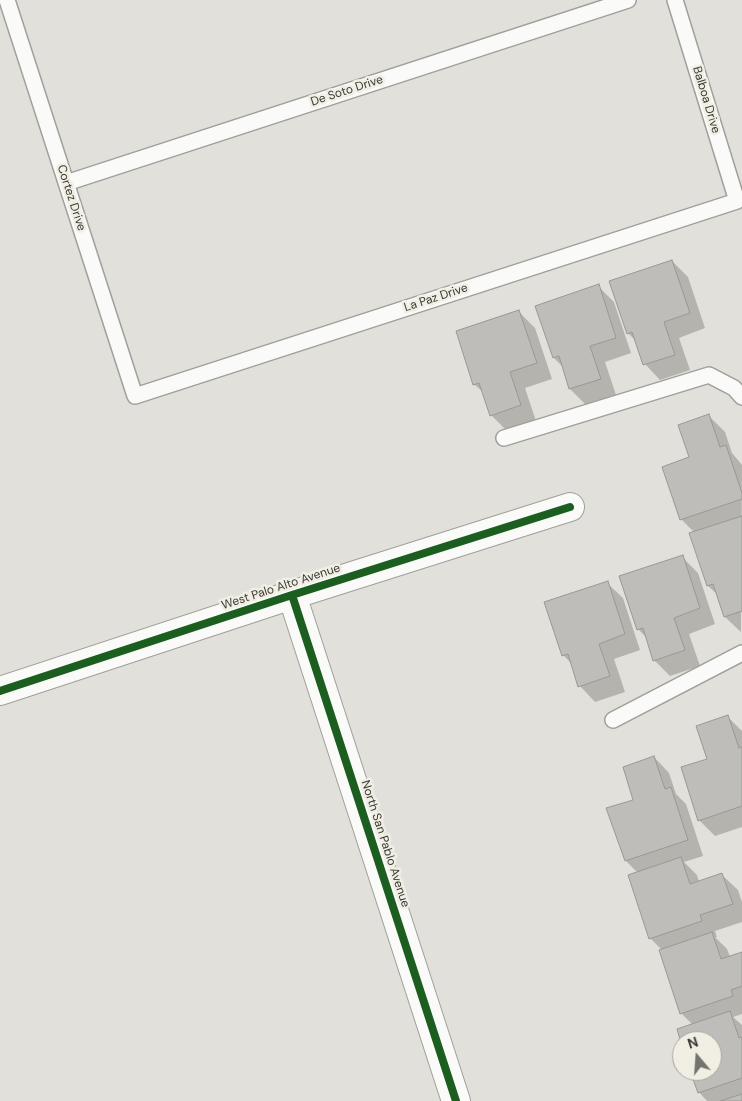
<!DOCTYPE html>
<html>
<head>
<meta charset="utf-8">
<style>
  body { margin:0 }
  #map { position:relative; width:742px; height:1101px; overflow:hidden; background:#e1e0da; font-family:"DM Sans",sans-serif }
  canvas { display:block }
  .north { position:absolute; left:672px; top:1031px; width:50px; height:50px; box-sizing:border-box; background:#f1eee4; border:1px solid #a8a69e; border-radius:50%; rotate:342deg; font-size:14px; font-weight:700; line-height:20px; text-align:center; color:#3a3935 }
  .north::after { content:''; display:block; margin:auto; width:18px; height:22px; background:#74736f; clip-path:polygon(50% 0,100% 100%,50% 72%,0 100%) }
</style>
</head>
<body>
<div id="map">
<canvas width="742" height="1101"></canvas>
<div class="north">N</div>
</div>
<script>
const ctx = document.querySelector('canvas').getContext('2d');
ctx.lineJoin = 'round';
function fillPath(path, color) { ctx.fillStyle = color; ctx.fill(path, 'evenodd'); }
const poly = rows => new Path2D(rows.map(r => 'M' + r).join(''));
function trace(path, color, width, dash) { ctx.strokeStyle = color; ctx.lineWidth = width; ctx.lineCap = dash ? 'butt' : 'round'; ctx.setLineDash(dash || []); ctx.stroke(path); }
function write(font, color, halo, rows, align = 'center') {
  ctx.font = font + ' "DM Sans",sans-serif'; ctx.lineWidth = 5; ctx.setLineDash([]); ctx.textBaseline = 'middle'; ctx.strokeStyle = halo; ctx.fillStyle = color; for (const [text, x, y, turn = 0] of rows) {
    ctx.save(); ctx.translate(x, y); ctx.rotate((+turn || 0) * Math.PI / 180); ctx.textAlign = isNaN(turn) ? turn : align; if (halo) ctx.strokeText(text, 0, 0); ctx.fillText(text, 0, 0); ctx.restore();
  }
}
fillPath(poly([
  [672,261,688,277,705,328,679,338,690,370,660,380,645,364,637,342,628,333],
  [598,286,614,302,631,353,605,362,616,395,586,405,570,389,564,368,554,358],
  [519,312,535,328,552,379,525,388,536,421,507,431,491,415,484,393,474,384],
  [709,416,725,432,732,453,742,465,741,632,725,617,718,595,708,586,691,534,695,533,681,519,690,458],
  [682,557,698,573,715,624,689,634,700,666,670,676,654,660,648,639,638,629],
  [607,583,623,598,640,650,614,659,625,692,595,702,580,686,573,665,563,655],
  [727,716,742,731,742,827,715,836,699,820,709,759],
  [654,757,669,773,676,794,686,804,703,856,684,862,697,875,699,882,722,875,738,890,742,902,742,922,715,931,717,937,715,937,727,949,730,957,742,953,742,1014,733,1017,742,1025,742,1101,707,1101,699,1092,692,1071,712,1071,712,1041,682,1041,678,1030,693,1025,681,1013,662,950,650,938,638,873,626,861,635,800]
]), '#0003');
const building = poly([
  [672,260,690,313,664,322,675,355,643,365,632,332,627,334,609,281,672,260],
  [599,284,616,338,590,346,601,379,569,389,559,356,553,358,535,306,599,284],
  [519,310,537,363,510,372,521,405,490,416,479,383,473,385,456,331,519,310],
  [709,414,720,447,726,445,742,493,742,499,680,520,662,467,689,457,678,425,709,414],
  [742,516,742,611,724,617,713,584,707,586,689,533,742,516],
  [683,555,700,608,674,618,685,650,653,661,643,628,637,630,619,576,683,555],
  [608,581,625,634,599,644,610,676,578,687,568,654,562,656,544,602,608,581],
  [728,715,739,748,742,747,742,806,698,821,681,767,707,759,696,726,728,715],
  [654,756,665,789,671,787,688,840,625,861,606,808,633,800,623,767,654,756],
  [681,857,690,884,722,873,733,904,700,915,702,921,649,939,628,875,681,857],
  [712,932,721,959,742,952,742,986,731,990,733,996,680,1014,659,950,712,932],
  [730,1011,739,1038,742,1037,742,1078,698,1093,690,1071,712,1071,712,1041,682,1041,682,1046,677,1029,730,1011],
  [742,1094,742,1101,720,1101,742,1094]
]);
fillPath(building, '#bebdb9');
trace(building, '#999894', 1);
const service = poly([
  [7,0,135,396,737,201,675,0],
  [66,183,628,0],
  [504,438,709,375,734,388,742,397],
  [613,720,742,653]
]);
const minor = poly([
  [292,595,456,1101],
  [0,691,292,595,570,507]
]);
trace(service, '#a09f9b', 18);
trace(minor, '#a09f9b', 30);
trace(service, '#fafaf9', 15);
trace(minor, '#fafaf9', 28);
trace(poly([
  [292,595,456,1101],
  [0,691,292,595,570,507]
]), '#1b5e20', 8);
write('12px', '#3a3935', '#f1eee4', [
  ["De Soto Drive",347,91,-18],
  ["Balboa Drive",706,100,73],
  ["Cortez Drive",71,198,72],
  ["La Paz Drive",436,298,-18],
  ["West Palo Alto Avenue",281,587,-18],
  ["North San Pablo Avenue",385,844,72]
]);
</script>
</body>
</html>
